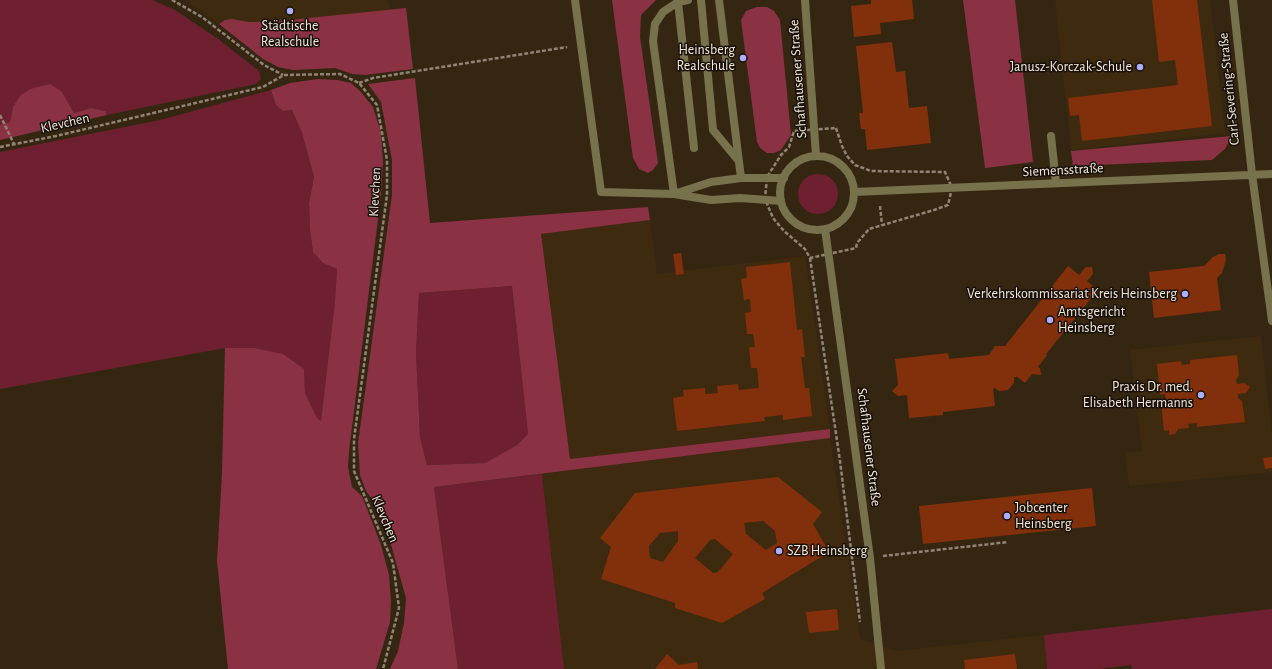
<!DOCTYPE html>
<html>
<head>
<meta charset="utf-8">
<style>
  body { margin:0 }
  canvas { display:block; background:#352612 }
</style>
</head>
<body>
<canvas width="1272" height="669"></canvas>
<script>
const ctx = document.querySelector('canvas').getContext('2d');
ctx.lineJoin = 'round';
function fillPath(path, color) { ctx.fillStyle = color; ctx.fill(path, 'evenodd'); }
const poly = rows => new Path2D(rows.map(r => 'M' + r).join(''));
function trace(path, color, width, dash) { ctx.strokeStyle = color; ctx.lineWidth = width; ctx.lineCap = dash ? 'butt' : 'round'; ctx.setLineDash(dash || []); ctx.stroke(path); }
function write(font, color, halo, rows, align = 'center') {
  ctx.font = font + ' "Alegreya Sans",sans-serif'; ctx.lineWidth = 3; ctx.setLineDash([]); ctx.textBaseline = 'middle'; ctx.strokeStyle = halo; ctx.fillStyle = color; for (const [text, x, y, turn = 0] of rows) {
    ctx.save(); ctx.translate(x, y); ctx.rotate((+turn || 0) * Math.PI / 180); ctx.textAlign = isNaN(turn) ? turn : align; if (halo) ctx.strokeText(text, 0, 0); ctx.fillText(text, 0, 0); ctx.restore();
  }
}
fillPath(poly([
  [185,0,388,0,390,10,269,22,249,22,232,19,225,20,219,24],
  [1055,0,1210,0,1225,133,1071,150],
  [650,220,657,274,805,256,830,429,570,459,540,234],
  [1261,336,1272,435,1272,472,1129,486,1125,453,1142,451,1130,350],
  [830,438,860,639,896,651,1044,635,1047,669,564,669,542,474]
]), '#3e2a0f');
fillPath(poly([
  [0,0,152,0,175,10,218,39,259,71,261,79,256,84,107,115,105,111,91,108,74,113,62,92,13,107,10,122,0,125],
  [271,90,276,105,283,111,292,110,302,133,314,177,309,203,310,230,313,252,323,263,337,269,335,301,321,421,317,418,305,393,304,369,225,348,0,389,0,152,160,120],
  '798 194a20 20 0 1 1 40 0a20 20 0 1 1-40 0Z',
  [512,286,528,434,517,445,485,463,427,465,420,437,416,352,419,293],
  [542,474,564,669,458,669,434,487],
  [1272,609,1272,669,1132,669,1131,665,1099,669,1047,669,1044,635]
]), '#6e2031');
fillPath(poly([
  [612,0,656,0,641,15,640,37,658,163,653,170,648,173,639,169,633,158],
  [963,0,1015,0,1033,162,985,168],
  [757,7,767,7,774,11,780,20,791,135,781,150,774,153,767,153,760,148,757,142,741,20,746,11],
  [406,8,413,69,365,75,352,74,335,68,293,70,278,67,263,59,219,24,225,20,232,19,249,22,269,22],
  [415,78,430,223,648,207,650,220,541,234,570,459,830,429,830,438,434,487,458,669,390,669,398,651,404,623,406,598,382,513,366,491,360,475,358,443,392,195,392,160,381,102,368,84],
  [512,286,528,434,517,445,485,463,427,465,420,437,416,352,419,293],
  [318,79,337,80,351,83,361,92,373,107,381,133,383,162,381,195,349,451,348,467,352,487,362,496,381,545,389,575,391,602,390,622,376,669,228,669,217,561,222,473,225,348,254,348,283,354,304,369,305,393,317,418,321,421,335,301,337,269,323,263,313,252,310,230,309,203,314,177,302,133,292,110,283,111,276,105,271,90,290,83],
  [50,84,62,92,74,113,91,108,105,111,107,115,0,140,0,125,10,122,13,107,20,96,30,89],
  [1232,136,1225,149,1212,160,1073,166,1071,151]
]), '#8a3143');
fillPath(poly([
  [871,0,912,0,914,19,880,23,881,34,854,37,851,6,871,4],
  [1152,0,1197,0,1212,126,1082,141,1079,115,1070,116,1068,98,1178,85,1175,60,1159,62],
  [892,42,896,72,905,71,909,108,927,106,931,143,867,150,865,129,861,129,859,113,863,113,856,46],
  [681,253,684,274,676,275,673,254],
  [1219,254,1225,254,1226,260,1222,273,1217,278,1221,310,1154,318,1149,272,1204,266,1213,257],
  [790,262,797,330,802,329,805,357,801,357,805,388,809,388,812,416,783,420,783,415,764,417,765,421,677,431,673,398,684,396,683,390,705,388,705,394,718,393,717,386,738,384,739,390,759,388,757,368,751,368,749,347,755,347,753,334,747,334,745,313,751,312,750,299,744,300,741,279,747,278,746,267],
  [1068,266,1079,275,1086,267,1092,267,1093,274,1087,281,1098,290,1046,354,1047,355,1038,367,1040,368,1041,375,1032,374,1025,383,1017,377,1014,377,1014,383,1008,390,999,391,995,388,993,389,995,406,943,412,943,415,909,418,907,395,898,396,892,391,898,385,895,359,948,353,949,359,989,355,995,346,1005,346],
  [1237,355,1239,375,1236,380,1237,384,1244,383,1250,387,1246,393,1238,394,1238,398,1242,401,1245,422,1197,427,1197,423,1188,424,1189,428,1178,429,1175,434,1169,435,1169,430,1164,431,1161,402,1166,401,1165,394,1160,395,1157,364,1181,361,1182,365,1190,364,1190,360],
  [1272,457,1272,468,1265,469,1263,458],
  [778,477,822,512,813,524,829,552,762,593,765,599,722,623,675,608,675,603,601,579,611,547,600,538,635,493],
  [763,521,775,531,777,543,766,550,746,534,744,523],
  [678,531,678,541,663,562,650,558,649,546,660,533],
  [715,539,733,554,718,572,713,573,695,558,710,540],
  [1092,488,1096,526,923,544,919,506],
  [837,609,839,630,809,633,806,612],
  [667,654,679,665,697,662,698,669,655,669],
  [1015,654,1017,669,965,669,964,660]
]), '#82300b');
trace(poly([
  [172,0,202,17,264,65,283,75],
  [359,83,373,78,567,47],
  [0,115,14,144],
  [836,128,842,146,847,156,855,165,871,171,945,172,952,188,948,205,934,210,869,229,857,243,856,248,810,258,805,249,784,231,773,218,765,199,767,177,781,155,789,147,794,131,836,128],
  [0,147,56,136,263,87,284,75,340,74,359,83,377,105,387,160,387,195,354,439,354,471,393,563,399,608,383,669],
  [880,206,882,225],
  [810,258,840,461,860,622],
  [883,556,1008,542]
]), '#918474', 2.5, [4, 2]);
trace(poly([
  [575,0,601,192,674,194,711,182,741,178,784,178],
  [688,0,678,2,663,12,655,24,653,41,674,194,711,200,740,198,781,201],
  [701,0,713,130,738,160],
  [719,0,741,178],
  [678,2,694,148],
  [1051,136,1056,183]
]), '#77714c', 8);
trace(poly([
  [805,0,816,156],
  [1233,0,1252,174,1272,321],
  '780 193a37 37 0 1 1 74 0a37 37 0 1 1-74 0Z',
  [854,192,1272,174],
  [825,229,870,558,881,669]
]), '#77714c', 8);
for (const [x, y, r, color] of [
  [290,11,4,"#acaffb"],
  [743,58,4,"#acaffb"],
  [1140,67,4,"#acaffb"],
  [1185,294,4,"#acaffb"],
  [1050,320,4,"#acaffb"],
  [1201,395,4,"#acaffb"],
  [1007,516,4,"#acaffb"],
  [779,551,4,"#acaffb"]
]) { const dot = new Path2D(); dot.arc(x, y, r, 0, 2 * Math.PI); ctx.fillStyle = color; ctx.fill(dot); trace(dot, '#171008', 1.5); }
write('14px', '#f5eade', '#171008', [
  ["Städtische",290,26,"center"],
  ["Realschule",290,42,"center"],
  ["Heinsberg",735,50],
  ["Realschule",735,66],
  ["Janusz-Korczak-Schule",1132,67],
  ["Verkehrskommissariat Kreis Heinsberg",1177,294],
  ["Amtsgericht",1058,312,"left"],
  ["Heinsberg",1058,328,"left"],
  ["Praxis Dr. med.",1193,387],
  ["Elisabeth Hermanns",1193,403],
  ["Jobcenter",1015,508,"left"],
  ["Heinsberg",1015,524,"left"],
  ["SZB Heinsberg",787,551,"left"]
], 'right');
write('14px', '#f5eade', '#171008', [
  ["Schafhausener Straße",798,79,-94],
  ["Carl-Severing-Straße",1229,89,-96],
  ["Klevchen",65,123,-13],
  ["Siemensstraße",1063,170,-3],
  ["Klevchen",375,192,-87],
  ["Schafhausener Straße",869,447,83],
  ["Klevchen",385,519,67]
]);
</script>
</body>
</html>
